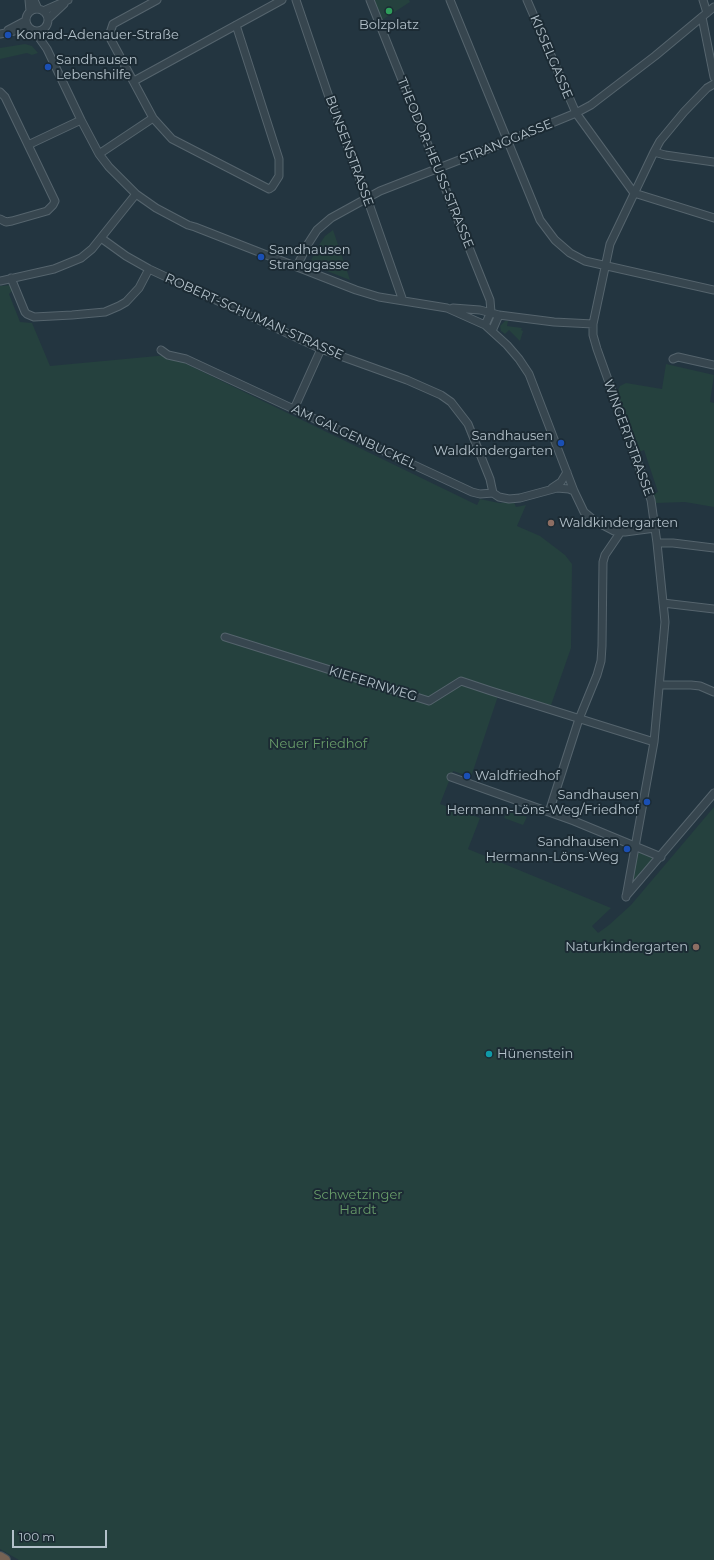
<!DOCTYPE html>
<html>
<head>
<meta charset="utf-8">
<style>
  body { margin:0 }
  #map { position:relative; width:714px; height:1560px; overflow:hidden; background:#233540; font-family:Montserrat,sans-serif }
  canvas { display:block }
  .scale { position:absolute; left:12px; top:1530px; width:95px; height:18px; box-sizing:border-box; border:2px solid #b3c1ca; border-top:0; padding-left:5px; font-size:12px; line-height:14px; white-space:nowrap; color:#b3c1ca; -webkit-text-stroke:3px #1c2b34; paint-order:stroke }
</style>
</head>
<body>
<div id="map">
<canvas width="714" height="1560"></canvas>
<div class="scale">100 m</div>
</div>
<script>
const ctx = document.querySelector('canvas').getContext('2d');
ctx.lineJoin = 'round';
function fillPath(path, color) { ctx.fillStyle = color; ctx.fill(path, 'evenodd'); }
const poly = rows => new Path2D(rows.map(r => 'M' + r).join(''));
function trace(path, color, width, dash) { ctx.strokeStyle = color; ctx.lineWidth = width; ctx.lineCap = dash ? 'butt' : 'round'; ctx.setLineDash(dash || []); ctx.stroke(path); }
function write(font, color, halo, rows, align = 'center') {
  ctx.font = font + ' Montserrat,sans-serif'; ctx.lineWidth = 4; ctx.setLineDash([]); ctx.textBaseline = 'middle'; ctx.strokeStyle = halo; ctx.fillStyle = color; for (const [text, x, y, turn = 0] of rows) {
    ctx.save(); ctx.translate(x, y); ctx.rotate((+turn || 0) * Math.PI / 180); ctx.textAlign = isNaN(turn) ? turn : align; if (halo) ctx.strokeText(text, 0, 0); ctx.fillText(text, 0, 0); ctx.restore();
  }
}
fillPath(poly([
  [374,0,409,0,410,2,382,20],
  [25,44,32,46,38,53,32,55,27,53,0,59,0,48],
  [333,230,350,280,309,264,319,245,325,236],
  [11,285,13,290,9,294,20,322,32,323,50,366,168,355,477,505,480,499,499,503,514,502,516,507,526,505,517,526,540,536,565,555,572,564,571,648,550,708,499,693,471,777,453,771,440,804,480,818,468,849,611,908,592,926,598,933,609,925,631,905,714,807,714,1560,19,1560,0,1549,0,286],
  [505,321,508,321,507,326,522,328,521,330,523,331,520,341,509,330,505,334,501,331,500,326],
  [666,364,714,375,710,402,714,403,714,507,685,502,656,503,653,494,658,492,644,450,639,452,617,392,620,386,626,383,662,389],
  [507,810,527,817,523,825,504,818],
  [640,852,652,857,653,861,630,888,636,855]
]), '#25413e');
const minor = poly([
  [29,0,30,11],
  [34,0,38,9],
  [296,0,330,100,367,198,403,301],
  [370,0,490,300,491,312,485,325],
  [450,0,540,220,555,240,570,253,585,261,714,290],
  [527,0,576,113,634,193,714,218],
  [703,0,707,13],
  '26 20a11 11 0 1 1 22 0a11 11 0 1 1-22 0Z',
  [43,11,68,0],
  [702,17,714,77],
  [48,19,64,4],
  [8,30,25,21],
  [35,32,47,49,81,120,99,154,109,167,136,194,156,208,188,225,195,227,356,290,379,297,447,308,485,325,507,345,519,359,529,374,574,491,584,512,595,521,614,531,625,532,655,528],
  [0,34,28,28],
  [134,81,282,0],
  [0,92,5,97,55,201,53,205,47,211,12,221,6,222,0,219],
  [153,118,109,36,113,24,157,0],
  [28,145,81,120],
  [654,152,665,155,714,162],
  [99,154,153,118,172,139,269,189,272,187,279,176,279,159,236,25],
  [101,238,126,256,149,269,321,349,407,380,441,395,451,402,468,424,490,479,493,493],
  [297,266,308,244,317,230,331,218,380,191,508,141,576,113,591,105,655,56,714,7],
  [11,278,25,312,27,314,34,317,72,315,105,312,119,306,126,302,139,288,149,269],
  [0,281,54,269,81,258,92,249,136,194],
  [453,308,480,310,499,315,554,322,593,324],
  [492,331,499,315],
  [161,350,168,355,186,359,472,492,480,494,493,493,499,497,509,499,520,498,557,488,569,489,574,491],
  [673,359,678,357,714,365],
  [294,409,321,349],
  [552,488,561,482,567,472],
  [657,543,673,543,714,548],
  [663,603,714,609],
  [225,637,429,701,461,681,491,691,654,742],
  [660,685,691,685,700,686,714,692],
  [451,777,574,821,661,857],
  [549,812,579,719,597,675,601,661,602,646,603,562,605,555,620,533],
  [626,896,714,793],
  [626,897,654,742,665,622,657,543,651,500,597,349,593,335,593,324,610,244,654,152,660,141,684,112,707,88,714,84]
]);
const highway = poly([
  [0,1557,5,1560]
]);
trace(minor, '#55646d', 9);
trace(highway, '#42515a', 12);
trace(minor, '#37464f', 7);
trace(highway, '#766254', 10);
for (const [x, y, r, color] of [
  [389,11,4,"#2e9e5b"],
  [8,35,4,"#1a4fb4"],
  [48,67,4,"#1a4fb4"],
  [261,257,4,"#1a4fb4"],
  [561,443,4,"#1a4fb4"],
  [551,523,4,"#8d6e63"],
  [467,776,4,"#1a4fb4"],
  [647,802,4,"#1a4fb4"],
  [627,849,4,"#1a4fb4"],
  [696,947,4,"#8d6e63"],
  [489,1054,4,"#0f9aa8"]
]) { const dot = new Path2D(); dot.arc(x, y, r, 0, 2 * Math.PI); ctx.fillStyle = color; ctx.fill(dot); trace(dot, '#1c2b34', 1.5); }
write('13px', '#b3c1ca', '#1c2b34', [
  ["Bolzplatz",389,25,"center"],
  ["Konrad-Adenauer-Straße",16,35],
  ["Sandhausen",56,60],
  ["Lebenshilfe",56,75],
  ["Sandhausen",269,250],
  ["Stranggasse",269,265],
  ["Sandhausen",553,436,"right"],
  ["Waldkindergarten",553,451,"right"],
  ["Waldkindergarten",559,523],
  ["Waldfriedhof",475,776],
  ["Sandhausen",639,795,"right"],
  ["Hermann-Löns-Weg/Friedhof",639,810,"right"],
  ["Sandhausen",619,842,"right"],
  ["Hermann-Löns-Weg",619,857,"right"],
  ["Naturkindergarten",688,947,"right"],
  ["Hünenstein",497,1054]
], 'left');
write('13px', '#b3c1ca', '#1c2b34', [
  ["KISSELGASSE",551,57,67],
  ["STRANGGASSE",506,142,-22],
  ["BUNSENSTRASSE",349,151,70],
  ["THEODOR-HEUSS-STRASSE",435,163,68],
  ["ROBERT-SCHUMAN-STRASSE",254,317,24],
  ["AM GALGENBUCKEL",354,437,25],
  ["WINGERTSTRASSE",628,438,70],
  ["KIEFERNWEG",373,684,17]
]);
write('13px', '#699d6a', '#1c2b34', [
  ["Neuer Friedhof",318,744],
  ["Schwetzinger",358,1195],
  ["Hardt",358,1210]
]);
</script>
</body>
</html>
